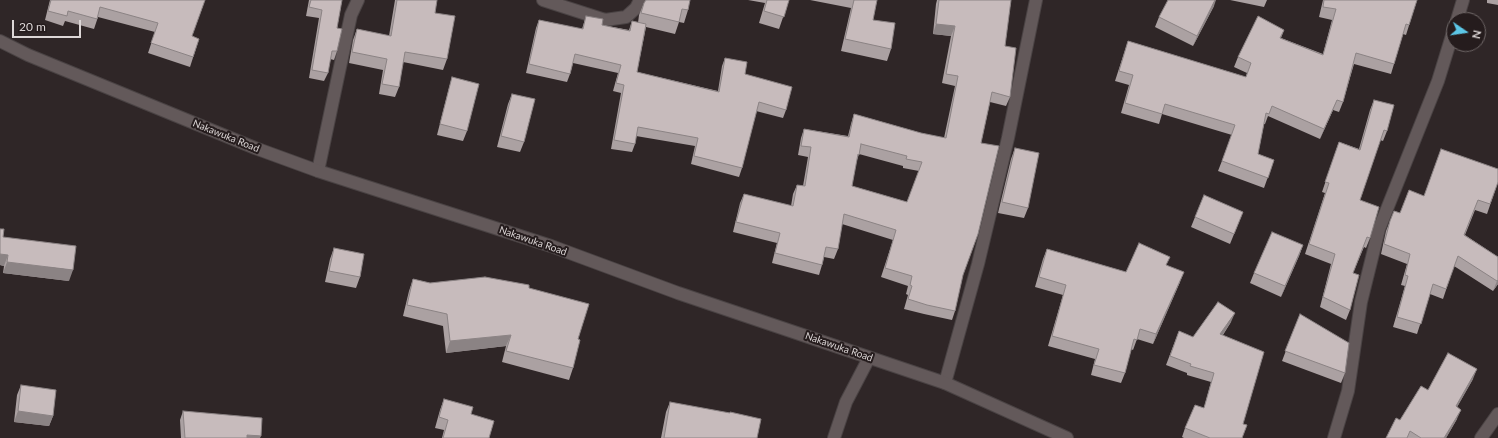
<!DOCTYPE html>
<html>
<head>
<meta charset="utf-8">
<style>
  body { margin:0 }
  #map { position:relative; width:1498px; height:438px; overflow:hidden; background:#2f2627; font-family:Lato,sans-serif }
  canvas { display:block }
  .north { position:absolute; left:1446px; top:12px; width:40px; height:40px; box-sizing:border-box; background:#251c1d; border:1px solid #6f6767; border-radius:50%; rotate:103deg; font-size:11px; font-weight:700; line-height:16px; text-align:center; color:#ddd7d7 }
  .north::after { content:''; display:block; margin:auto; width:14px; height:18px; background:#5cc7e7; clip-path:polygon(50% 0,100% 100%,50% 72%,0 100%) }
  .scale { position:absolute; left:12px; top:20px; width:69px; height:18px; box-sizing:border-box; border:2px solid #ddd7d7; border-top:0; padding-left:5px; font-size:12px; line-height:14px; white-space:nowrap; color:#ddd7d7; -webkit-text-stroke:3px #251c1d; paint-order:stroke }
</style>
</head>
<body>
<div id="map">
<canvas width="1498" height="438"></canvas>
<div class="north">N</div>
<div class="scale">20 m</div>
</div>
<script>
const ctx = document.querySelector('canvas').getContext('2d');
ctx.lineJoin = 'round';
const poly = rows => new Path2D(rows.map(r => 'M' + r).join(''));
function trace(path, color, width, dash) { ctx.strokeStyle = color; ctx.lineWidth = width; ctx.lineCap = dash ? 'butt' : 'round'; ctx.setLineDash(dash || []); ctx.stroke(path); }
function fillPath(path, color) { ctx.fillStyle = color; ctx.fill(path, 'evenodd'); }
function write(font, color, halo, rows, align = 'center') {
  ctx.font = font + ' Lato,sans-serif'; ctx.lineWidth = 4; ctx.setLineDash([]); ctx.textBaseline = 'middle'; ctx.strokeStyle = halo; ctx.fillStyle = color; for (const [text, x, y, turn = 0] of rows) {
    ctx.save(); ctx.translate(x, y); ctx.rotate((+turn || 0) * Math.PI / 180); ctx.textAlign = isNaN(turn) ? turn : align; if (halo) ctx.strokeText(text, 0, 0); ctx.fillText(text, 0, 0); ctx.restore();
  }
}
const street = poly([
  [543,0,605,20,626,17,636,8,640,0],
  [1457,20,1463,0],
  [318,171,351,15,358,0],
  [945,383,978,264,1008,138,1036,0],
  [834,438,846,402,869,358],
  [1334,438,1348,391,1361,302,1379,229,1438,81,1454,29],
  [1481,438,1498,414]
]);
const secondary = poly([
  [0,41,28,55,255,148,318,171,551,246,678,293,945,383,1067,438]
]);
trace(street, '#4a4344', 14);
trace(secondary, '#4a4344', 14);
trace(street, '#63595a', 12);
trace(secondary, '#63595a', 12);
fillPath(poly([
  [50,0,205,0,192,36,199,39,190,67,148,53,155,32,98,17,94,29,65,21,63,26,45,20],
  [309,0,342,0,337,28,337,51,334,60,330,59,328,73,324,81,309,78,319,18,306,16],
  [395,0,437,0,435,13,447,59,443,70,403,62,399,87,395,97,379,94,383,70,349,63,353,40,357,29,389,36],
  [646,0,688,10,684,23,679,22,675,34,646,27,637,72,718,91,722,66,725,58,786,110,783,118,756,111,742,168,739,177,691,164,695,146,636,136,635,144,632,152,611,149,621,93,613,91,618,73,573,63,570,74,567,82,526,73,536,28,539,20,582,29,586,16,602,25,629,30,632,21,638,23,639,15,644,3],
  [748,0,789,0,779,29,759,23,765,3],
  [810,0,877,0,873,20,891,49,887,61,841,51,851,8],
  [937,0,1011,0,1005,46,1010,97,1006,106,990,102,981,143,962,276,955,311,952,320,924,314,904,309,908,295,906,294,908,286,881,277,893,240,842,224,838,249,834,259,824,257,822,265,819,275,772,263,777,243,733,232,740,203,744,194,791,206,793,194,797,185,803,186,808,157,798,155,801,138,804,129,848,136,851,124,854,114,921,133,944,138,955,86,942,83,951,36,933,34,936,4],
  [859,154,903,166,903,168,919,171,907,202,852,186,856,163],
  [1230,0,1267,0,1264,7],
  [1323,0,1417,0,1406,35,1403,34,1391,74,1354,64,1343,102,1339,112,1333,110,1320,139,1268,116,1265,124,1264,124,1258,154,1274,160,1264,188,1218,171,1232,135,1162,114,1159,124,1121,113,1129,85,1115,81,1128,41,1246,77,1247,73,1234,67,1238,57,1284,30,1281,38,1323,54,1332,20,1319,17],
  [1487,0,1498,0,1498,5,1487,3],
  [1214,6,1193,46,1155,27,1159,17],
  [452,77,467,131,463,141,437,135,449,88],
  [512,94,524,142,520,152,497,147,508,104],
  [1374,100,1387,131,1383,141,1380,140,1360,200,1370,238,1366,248,1364,247,1353,273,1350,310,1346,320,1320,307,1331,264,1305,254,1325,193,1322,192,1339,142,1359,149,1370,110],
  [1015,148,1028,208,1024,218,998,213,1011,159],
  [1498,182,1487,214,1475,210,1465,235,1498,257,1498,284,1493,291,1454,266,1443,299,1430,294,1417,334,1393,327,1405,286,1401,285,1407,264,1381,254,1386,231,1394,211,1400,213,1424,196],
  [1243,212,1230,244,1191,227,1195,217],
  [0,229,3,237,69,281,3,273,4,266,0,265],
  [1303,245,1299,256,1281,297,1250,283,1254,273],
  [334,248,360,277,356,288,325,282,330,259],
  [1047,249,1126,272,1167,265,1180,282,1153,344,1137,339,1133,350,1131,349,1125,373,1121,383,1091,375,1095,359,1048,346,1063,295,1035,287,1043,259],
  [413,279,430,283,529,288,578,339,573,368,569,380,502,362,506,346,446,353,443,326,403,316,409,291],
  [1300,314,1345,373,1341,383,1282,361],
  [1231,322,1223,335,1243,424,1247,425,1242,438,1184,438,1182,437,1185,428,1204,408,1211,382,1187,375,1187,373,1166,365,1179,331,1193,337],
  [1473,379,1457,407,1457,419,1446,438,1386,438,1428,390],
  [21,385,53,416,49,426,14,422,17,395],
  [444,399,471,414,489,438,442,438,444,430,435,428,440,410],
  [670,402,757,438,661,438,666,412],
  [183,411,260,438,181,438,180,420]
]), '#aba1a2');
fillPath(poly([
  [1215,0,1216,0,1214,6,1193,46,1197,36],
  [936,24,955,26,951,36,933,34],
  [1337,100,1333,110,1320,139,1324,129],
  [1303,245,1299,256,1281,297,1285,286],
  [0,254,8,255,4,266,0,265],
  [7,262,73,270,69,281,3,273],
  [1184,272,1180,282,1153,344,1156,334],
  [1498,280,1498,284,1493,291,1497,281],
  [1235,313,1231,322,1217,343,1220,334],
  [511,335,506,346,446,353,450,341],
  [1477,369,1473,379,1452,416,1456,406],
  [1461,410,1457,419,1446,438,1444,438],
  [18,411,53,416,49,426,14,422],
  [247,435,261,436,260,438,246,438]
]), '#8b8384');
const building = poly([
  [51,0,205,0,192,36,199,39,193,57,151,43,158,23,100,7,97,19,68,11,67,16,48,11,51,0],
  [311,0,342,0,337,28,342,29,337,51,332,51,328,73,312,70,322,10,309,7,311,0],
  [397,0,437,0,435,13,455,16,447,59,405,52,399,87,382,84,387,59,352,52,357,29,391,36,397,0],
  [646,0,690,0,688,10,682,9,679,22,641,13,644,3,646,0],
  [767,0,789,0,784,17,764,11,767,0],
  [854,0,877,0,873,20,895,23,891,49,845,39,854,0],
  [939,0,1011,0,1005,46,1016,48,1010,97,992,92,981,143,999,146,978,234,963,275,955,311,927,305,908,299,912,286,910,285,912,276,885,268,896,230,844,214,838,249,826,247,822,265,775,253,780,233,736,222,744,194,793,206,797,185,805,186,811,147,801,146,804,129,849,137,854,114,921,133,946,138,958,76,946,74,955,26,936,24,939,0],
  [861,144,907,156,906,159,922,162,907,202,852,186,858,154,859,155,861,144],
  [1168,0,1215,0,1197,36,1159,17,1168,0],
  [1324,0,1417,0,1409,25,1406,24,1394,64,1356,53,1343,102,1337,100,1324,129,1272,106,1269,114,1266,113,1258,154,1274,160,1268,178,1222,161,1235,125,1165,104,1162,114,1125,103,1133,75,1119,71,1128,41,1246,77,1251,63,1238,57,1258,16,1284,30,1280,38,1323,55,1336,9,1323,7,1324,0],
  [586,16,603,19,602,25,630,31,632,21,646,24,637,72,719,92,725,58,747,62,745,74,792,87,786,110,759,102,742,168,694,156,698,138,638,127,635,144,614,140,624,85,616,83,621,65,575,54,570,74,529,64,539,20,583,29,586,16],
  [452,77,479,84,467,131,440,124,452,77],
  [512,94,535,99,524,142,501,136,512,94],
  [1374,100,1394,105,1387,131,1384,130,1360,200,1379,207,1370,238,1367,237,1353,273,1359,275,1350,310,1323,297,1335,254,1309,244,1329,183,1325,182,1339,142,1360,150,1374,100],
  [1015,148,1039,153,1028,208,1002,202,1015,148],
  [1441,149,1498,169,1498,182,1490,204,1478,200,1464,235,1498,257,1498,280,1497,281,1458,256,1446,289,1433,284,1421,324,1397,317,1408,276,1405,275,1410,254,1384,244,1390,221,1394,211,1400,213,1409,190,1424,196,1441,149],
  [1204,195,1243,212,1234,234,1195,217,1204,195],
  [0,229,4,229,3,237,76,246,73,270,7,262,8,255,0,254,0,229],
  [1272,232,1303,245,1285,286,1254,273,1272,232],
  [1139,243,1170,257,1166,265,1184,272,1156,334,1140,329,1137,340,1134,339,1125,373,1094,365,1099,349,1052,336,1066,285,1039,277,1047,249,1126,272,1139,243],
  [334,248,364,254,360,277,329,271,334,248],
  [485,277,529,285,529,288,589,304,578,339,580,340,573,368,506,351,511,335,450,341,447,314,407,305,413,279,430,283,485,277],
  [1218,302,1235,313,1220,334,1264,352,1243,424,1247,425,1242,438,1210,438,1185,428,1195,405,1204,408,1214,373,1190,366,1191,364,1170,356,1179,331,1193,337,1218,302],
  [1300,314,1349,343,1345,373,1285,351,1300,314],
  [1448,353,1477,369,1456,406,1461,410,1444,438,1421,438,1410,431,1407,438,1386,438,1396,418,1400,420,1421,386,1428,390,1448,353],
  [21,385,56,390,53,416,18,411,21,385],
  [444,399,473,407,471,414,494,421,489,438,443,438,448,420,439,417,444,399],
  [670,402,730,413,730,412,761,419,757,438,664,438,670,402],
  [183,411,262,418,261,436,247,435,247,438,185,438,183,411]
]);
fillPath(building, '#c7bbbc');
trace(building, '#8b8384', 1);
write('10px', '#ddd7d7', '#251c1d', [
  ["Nakawuka Road",226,136,22],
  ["Nakawuka Road",533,241,19],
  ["Nakawuka Road",839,347,19]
]);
</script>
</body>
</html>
